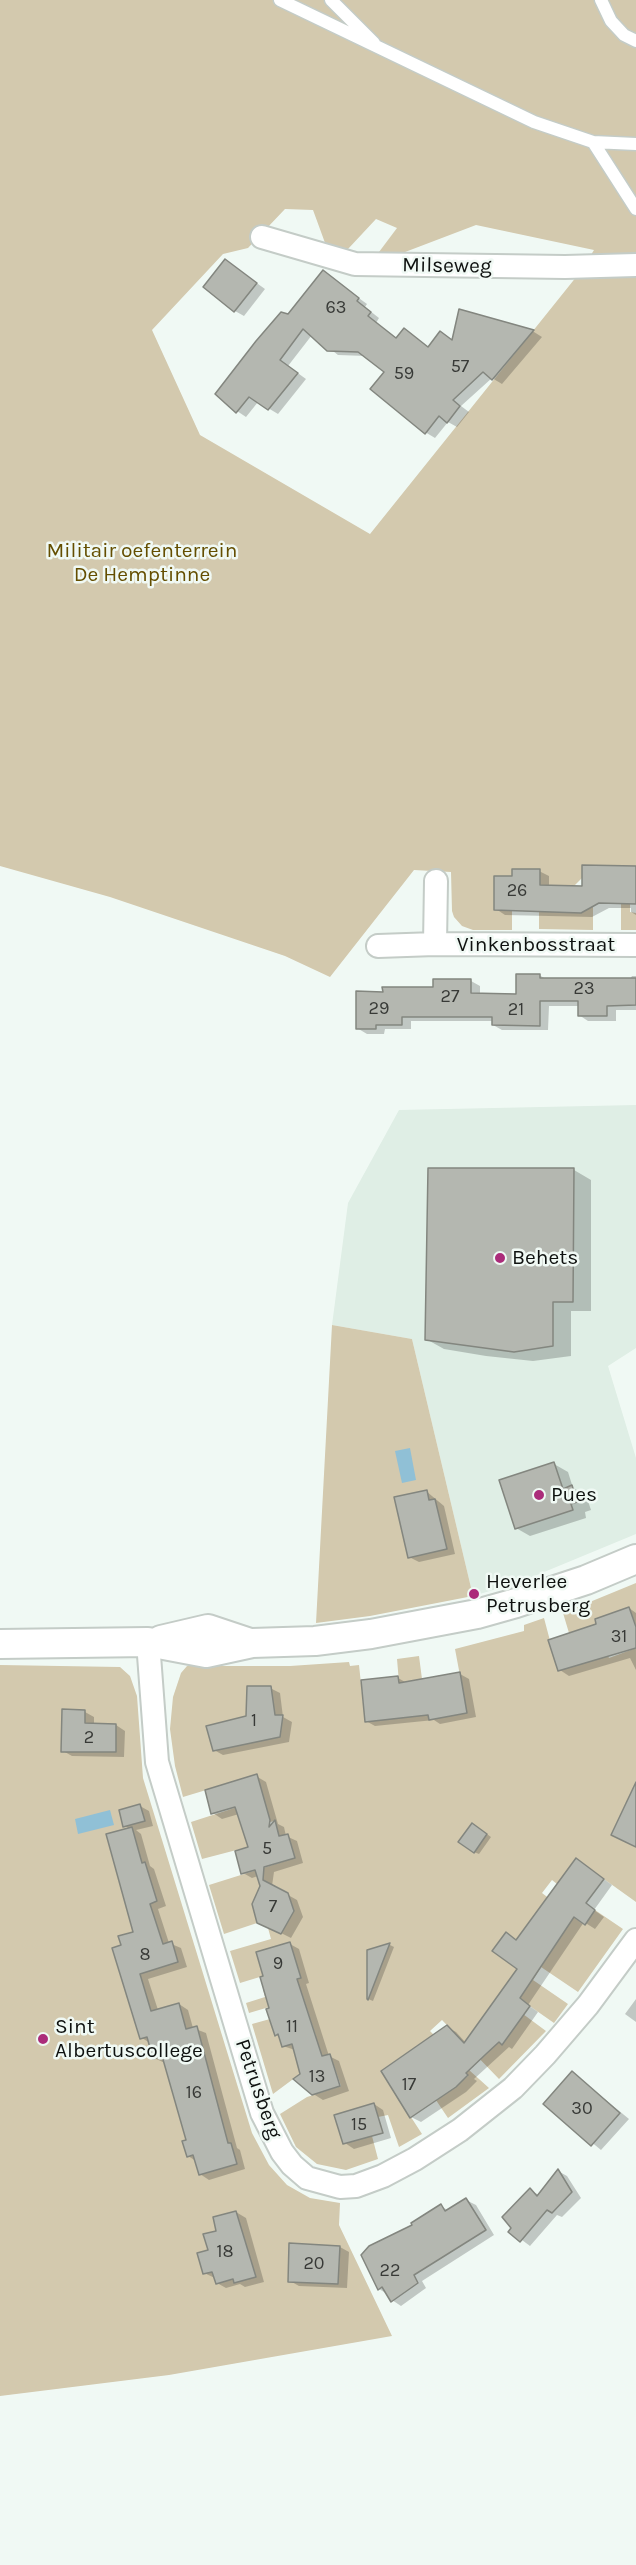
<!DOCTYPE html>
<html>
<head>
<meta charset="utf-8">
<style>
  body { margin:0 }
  canvas { display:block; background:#f0f9f4 }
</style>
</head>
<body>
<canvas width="636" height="2565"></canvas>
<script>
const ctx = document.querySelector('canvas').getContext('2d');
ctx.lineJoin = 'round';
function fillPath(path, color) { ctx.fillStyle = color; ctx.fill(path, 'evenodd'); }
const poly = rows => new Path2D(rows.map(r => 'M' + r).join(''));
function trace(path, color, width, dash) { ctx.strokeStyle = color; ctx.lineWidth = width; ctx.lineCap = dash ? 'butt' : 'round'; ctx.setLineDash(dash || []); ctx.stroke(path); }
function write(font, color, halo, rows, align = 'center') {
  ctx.font = font + ' Karla,sans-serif'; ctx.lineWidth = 5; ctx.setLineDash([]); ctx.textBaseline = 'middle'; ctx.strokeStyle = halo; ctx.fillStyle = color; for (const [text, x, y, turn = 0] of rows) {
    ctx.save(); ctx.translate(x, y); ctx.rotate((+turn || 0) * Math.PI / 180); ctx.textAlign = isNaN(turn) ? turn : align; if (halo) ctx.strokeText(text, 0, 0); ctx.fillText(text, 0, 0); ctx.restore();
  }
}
fillPath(poly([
  [636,1105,636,1348,608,1366,636,1458,636,1534,520,1582,473,1596,412,1339,332,1325,348,1203,399,1110]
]), '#dfeee5');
fillPath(poly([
  [0,0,636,0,636,866,630,866,630,912,636,913,636,930,621,930,621,904,609,903,609,865,583,865,582,878,574,886,561,886,593,906,593,930,539,929,539,869,512,869,512,876,494,876,494,910,512,909,512,930,473,930,462,926,454,917,452,911,451,872,414,870,330,977,285,956,110,897,0,866],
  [285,209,313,210,328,251,348,249,376,219,397,228,376,256,392,257,476,225,594,250,581,271,370,534,200,435,152,330,223,254,248,248],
  [332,1325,412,1339,473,1596,370,1616,316,1623],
  [636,1583,636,1626,629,1607,595,1619,609,1658,636,1648,636,1782,611,1835,636,1847,636,1902,576,1859,557,1884,552,1880,542,1893,584,1925,595,1910,623,1929,578,1992,541,1967,533,1980,568,2004,554,2023,504,1988,476,2026,502,2044,523,2014,546,2031,499,2079,442,2020,430,2031,442,2043,457,2085,468,2076,466,2073,469,2070,489,2088,448,2118,405,2054,381,2071,422,2134,399,2147,388,2115,378,2117,374,2103,335,2115,343,2144,372,2136,378,2159,346,2170,317,2164,296,2147,280,2114,307,2097,341,2086,330,2054,298,2064,300,2074,273,2094,252,2024,270,2019,276,2035,316,2036,303,1997,249,2013,246,2003,265,1997,263,1989,301,1978,290,1943,256,1952,263,1976,240,1983,230,1951,271,1939,268,1928,287,1923,294,1910,288,1893,276,1886,258,1891,252,1904,257,1923,224,1934,209,1885,295,1858,288,1834,279,1836,274,1821,243,1830,248,1847,202,1859,191,1822,253,1802,256,1775,183,1797,175,1766,170,1729,173,1697,181,1673,187,1666,290,1666,349,1662,350,1666,359,1665,365,1721,402,1718,397,1659,419,1656,422,1679,467,1713,455,1649,524,1631,524,1625,544,1618,558,1671,587,1662,569,1633,563,1613],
  [0,1665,120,1667,130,1676,137,1696,143,1778,252,2133,269,2165,287,2185,310,2198,340,2203,339,2225,392,2336,169,2375,0,2396]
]), '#d3c9ae');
fillPath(poly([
  [410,1448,416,1480,402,1483,395,1451],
  [110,1810,114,1825,78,1834,75,1819]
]), '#90c0d6');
fillPath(poly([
  [226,261,265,289,244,316,235,311],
  [323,272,367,304,365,307,379,318,376,323,397,339,404,330,429,348,453,341,460,311,534,332,542,337,502,384,492,378,461,406,469,412,457,427,448,422,435,438,425,432,386,371,366,356,338,355,312,335,288,366,306,379,278,414,258,402,246,417,237,411,288,315],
  [636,866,636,915,631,912,631,908,609,908,592,917,505,915,496,909,513,878,539,871,549,876,549,887,584,887],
  [539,975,546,979,630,979,632,976,636,976,636,1010,616,1010,616,1021,588,1021,579,1015,579,1006,549,1006,548,1030,502,1030,493,1025,493,1021,411,1021,411,1029,385,1029,384,1034,367,1034,357,1028,384,993,435,989,471,981,480,986,480,995,517,995],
  [574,1170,591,1180,591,1311,571,1311,571,1356,533,1361,486,1356,444,1349,426,1339],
  [554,1464,568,1472,573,1488,586,1495,591,1510,585,1512,586,1518,530,1536,516,1528],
  [426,1491,444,1506,455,1554,419,1562,409,1557],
  [629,1608,636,1613,636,1670,630,1658,569,1676,560,1670,598,1625],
  [460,1674,469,1679,476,1717,440,1724,434,1720,375,1726,366,1721,398,1678,407,1683],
  [270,1688,280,1693,283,1717,292,1722,289,1742,223,1755,214,1750,248,1718],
  [64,1711,85,1712,94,1717,94,1725,116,1725,125,1731,124,1757,72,1756,63,1751],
  [256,1776,266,1782,278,1824,284,1827,286,1836,297,1841,303,1863,274,1872,272,1886,297,1900,303,1917,291,1938,269,1927,258,1876,252,1878,243,1873,250,1848,239,1814,222,1819,213,1813],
  [140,1806,149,1811,153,1826,136,1830,141,1834,150,1866,154,1869,166,1906,158,1909,169,1943,181,1948,187,1967,148,1979,158,2010,179,2004,188,2010,193,2028,206,2033,237,2148,240,2150,245,2169,209,2180,200,2174,196,2161,188,2156,188,2141,165,2063,154,2058,150,2043,142,2038,122,1946,135,1933,130,1829,125,1826],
  [477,1827,491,1837,479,1854,474,1852],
  [586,1866,612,1885,594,1910,604,1917,595,1929,584,1922,528,2005,538,2012,512,2049,509,2047,474,2079,477,2081,466,2092,421,2122,411,2117,447,2027,456,2032,466,2043,519,1969,506,1934,517,1940],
  [290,1944,299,1949,309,1983,306,1984,329,2056,339,2061,349,2091,323,2100,302,2087,295,2080,302,2074,295,2050,283,2046,280,2037,276,2035,270,2009],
  [390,1945,394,1947,373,2001,368,1999,368,1951],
  [636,1999,636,2022,625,2014],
  [573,2073,629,2119,601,2150,545,2104],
  [374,2104,383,2110,391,2138,354,2149,345,2143],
  [558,2171,567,2176,581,2198,562,2217,557,2215,530,2246,510,2231,530,2190,539,2195],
  [466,2200,476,2205,494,2235,422,2281,426,2288,401,2306,392,2300,389,2295,379,2289,363,2255,414,2226,441,2206,449,2211],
  [236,2212,246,2218,264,2282,245,2287,240,2284,226,2288,217,2283,215,2278,204,2273,209,2251,218,2232],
  [291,2244,340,2247,349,2252,347,2288,299,2286,290,2281]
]), '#0003');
const building = poly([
  [225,259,257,283,234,312,203,287,225,259],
  [323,270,359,298,357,301,371,312,368,316,396,338,404,328,428,347,440,331,452,340,459,309,534,330,492,380,483,372,453,400,460,406,447,423,439,416,425,434,370,389,384,372,358,352,327,351,303,329,280,360,298,373,268,410,249,397,236,413,215,394,256,341,281,312,288,314,323,270],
  [582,865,636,866,636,904,599,903,581,913,494,910,494,876,512,876,512,869,540,869,540,885,582,886,582,865],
  [516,974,540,974,540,978,636,978,636,1005,607,1006,607,1016,578,1016,578,1001,540,1001,540,1026,492,1025,492,1017,402,1017,402,1025,376,1025,376,1029,356,1029,356,991,383,992,382,987,433,987,433,979,471,979,471,993,516,994,516,974],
  [428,1168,574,1168,573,1302,553,1302,553,1346,514,1352,425,1340,428,1168],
  [554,1462,563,1489,572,1485,577,1502,571,1504,573,1510,515,1529,499,1480,554,1462],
  [427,1490,429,1500,435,1499,447,1549,408,1558,394,1497,427,1490],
  [629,1607,636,1627,636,1648,558,1671,548,1640,596,1624,595,1619,629,1607],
  [460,1672,467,1713,429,1720,428,1715,365,1722,361,1680,398,1676,399,1683,460,1672],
  [247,1686,271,1686,275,1715,283,1715,280,1737,213,1751,206,1726,246,1716,247,1686],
  [62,1709,85,1710,85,1723,116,1724,116,1752,61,1752,62,1709],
  [257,1774,270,1820,269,1827,275,1820,279,1836,288,1834,295,1858,264,1867,263,1880,288,1893,294,1911,281,1934,257,1923,252,1904,260,1886,255,1870,241,1874,235,1851,248,1847,235,1807,211,1814,205,1790,257,1774],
  [636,1782,636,1847,611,1835,636,1782],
  [140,1804,145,1821,123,1827,119,1810,140,1804],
  [472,1823,487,1834,474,1853,458,1842,472,1823],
  [132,1827,142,1863,145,1862,157,1901,150,1904,163,1944,172,1941,178,1962,140,1974,151,2011,179,2003,186,2029,197,2026,228,2143,231,2143,237,2164,199,2175,193,2155,187,2157,182,2141,186,2140,162,2056,153,2059,147,2037,140,2039,112,1948,121,1945,118,1936,133,1932,106,1834,132,1827],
  [576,1858,604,1879,586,1903,595,1910,585,1925,574,1917,520,1998,530,2006,502,2045,499,2042,486,2054,466,2073,468,2075,456,2087,410,2118,381,2071,447,2025,464,2043,517,1969,492,1951,506,1932,516,1940,576,1858],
  [290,1942,301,1978,297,1979,322,2056,330,2054,340,2086,312,2095,293,2079,300,2074,292,2044,282,2047,278,2034,275,2036,266,2009,269,2008,260,1977,263,1976,256,1952,290,1942],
  [390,1943,368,2000,367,1999,367,1950,390,1943],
  [572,2071,620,2113,591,2146,543,2104,572,2071],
  [374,2103,383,2133,343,2144,334,2115,374,2103],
  [558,2169,572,2192,552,2213,547,2210,520,2242,508,2232,511,2228,502,2217,530,2188,537,2196,558,2169],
  [466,2198,486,2230,414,2275,418,2283,391,2302,382,2287,378,2290,361,2255,369,2246,412,2225,411,2223,441,2204,445,2211,466,2198],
  [236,2211,256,2277,234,2283,233,2279,216,2284,212,2272,203,2274,197,2253,208,2250,203,2234,216,2231,213,2217,236,2211],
  [289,2243,340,2246,338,2284,288,2282,289,2243]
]);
fillPath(building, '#b4b7b0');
trace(building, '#83867f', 1.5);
const service = poly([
  [280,0,534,122,593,142,636,144],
  [331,0,374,43],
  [601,0,611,21,624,35,636,41],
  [593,142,636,209]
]);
const minor = poly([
  [262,237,355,264,565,267,636,265],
  [436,881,435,944,636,945],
  [378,946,435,944],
  [148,1642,157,1762,262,2113,282,2152,292,2165,307,2178,340,2187,356,2186,383,2176,415,2159,460,2130,513,2088,545,2055,588,2005,636,1940]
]);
const tertiary = poly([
  [161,1640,208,1629,250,1643],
  [0,1644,148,1642,206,1653,252,1643,315,1641,371,1634,477,1614,516,1603,586,1580,636,1559]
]);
trace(service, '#c4ccc7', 15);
trace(minor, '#c4ccc7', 26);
trace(tertiary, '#c4ccc7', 32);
trace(service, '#fff', 12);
trace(minor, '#fff', 22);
trace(tertiary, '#fff', 28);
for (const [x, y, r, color] of [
  [500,1258,6,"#ab2c7a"],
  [539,1495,6,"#ab2c7a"],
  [474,1594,6,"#ab2c7a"],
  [43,2039,6,"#ab2c7a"]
]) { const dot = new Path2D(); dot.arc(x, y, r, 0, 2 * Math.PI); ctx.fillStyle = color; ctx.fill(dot); trace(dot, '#f0f9f4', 2); }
write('18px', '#383a37', null, [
  ["63",336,308],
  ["57",460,367],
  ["59",404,374],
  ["26",517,891],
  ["23",584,989],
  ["27",450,997],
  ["29",379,1009],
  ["21",516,1010],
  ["31",619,1637],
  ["1",254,1721],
  ["2",89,1738],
  ["5",267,1849],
  ["7",273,1907],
  ["8",145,1955],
  ["9",278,1964],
  ["11",292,2027],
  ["13",317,2077],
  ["17",409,2085],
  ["16",194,2093],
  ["30",582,2109],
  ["15",359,2125],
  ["18",225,2252],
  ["20",314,2264],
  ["22",390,2271]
]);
write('21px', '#0e110f', '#f0f9f4', [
  ["Milseweg",447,266,1],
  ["Vinkenbosstraat",536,945],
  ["Petrusberg",258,2089,71]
]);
write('21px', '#644e00', '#f0f9f4', [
  ["Militair oefenterrein",142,551],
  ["De Hemptinne",142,575]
]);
write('21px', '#0e110f', '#f0f9f4', [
  ["Behets",512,1258],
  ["Pues",551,1495],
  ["Heverlee",486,1582],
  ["Petrusberg",486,1606],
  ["Sint",55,2027],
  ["Albertuscollege",55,2051]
], 'left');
</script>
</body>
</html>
